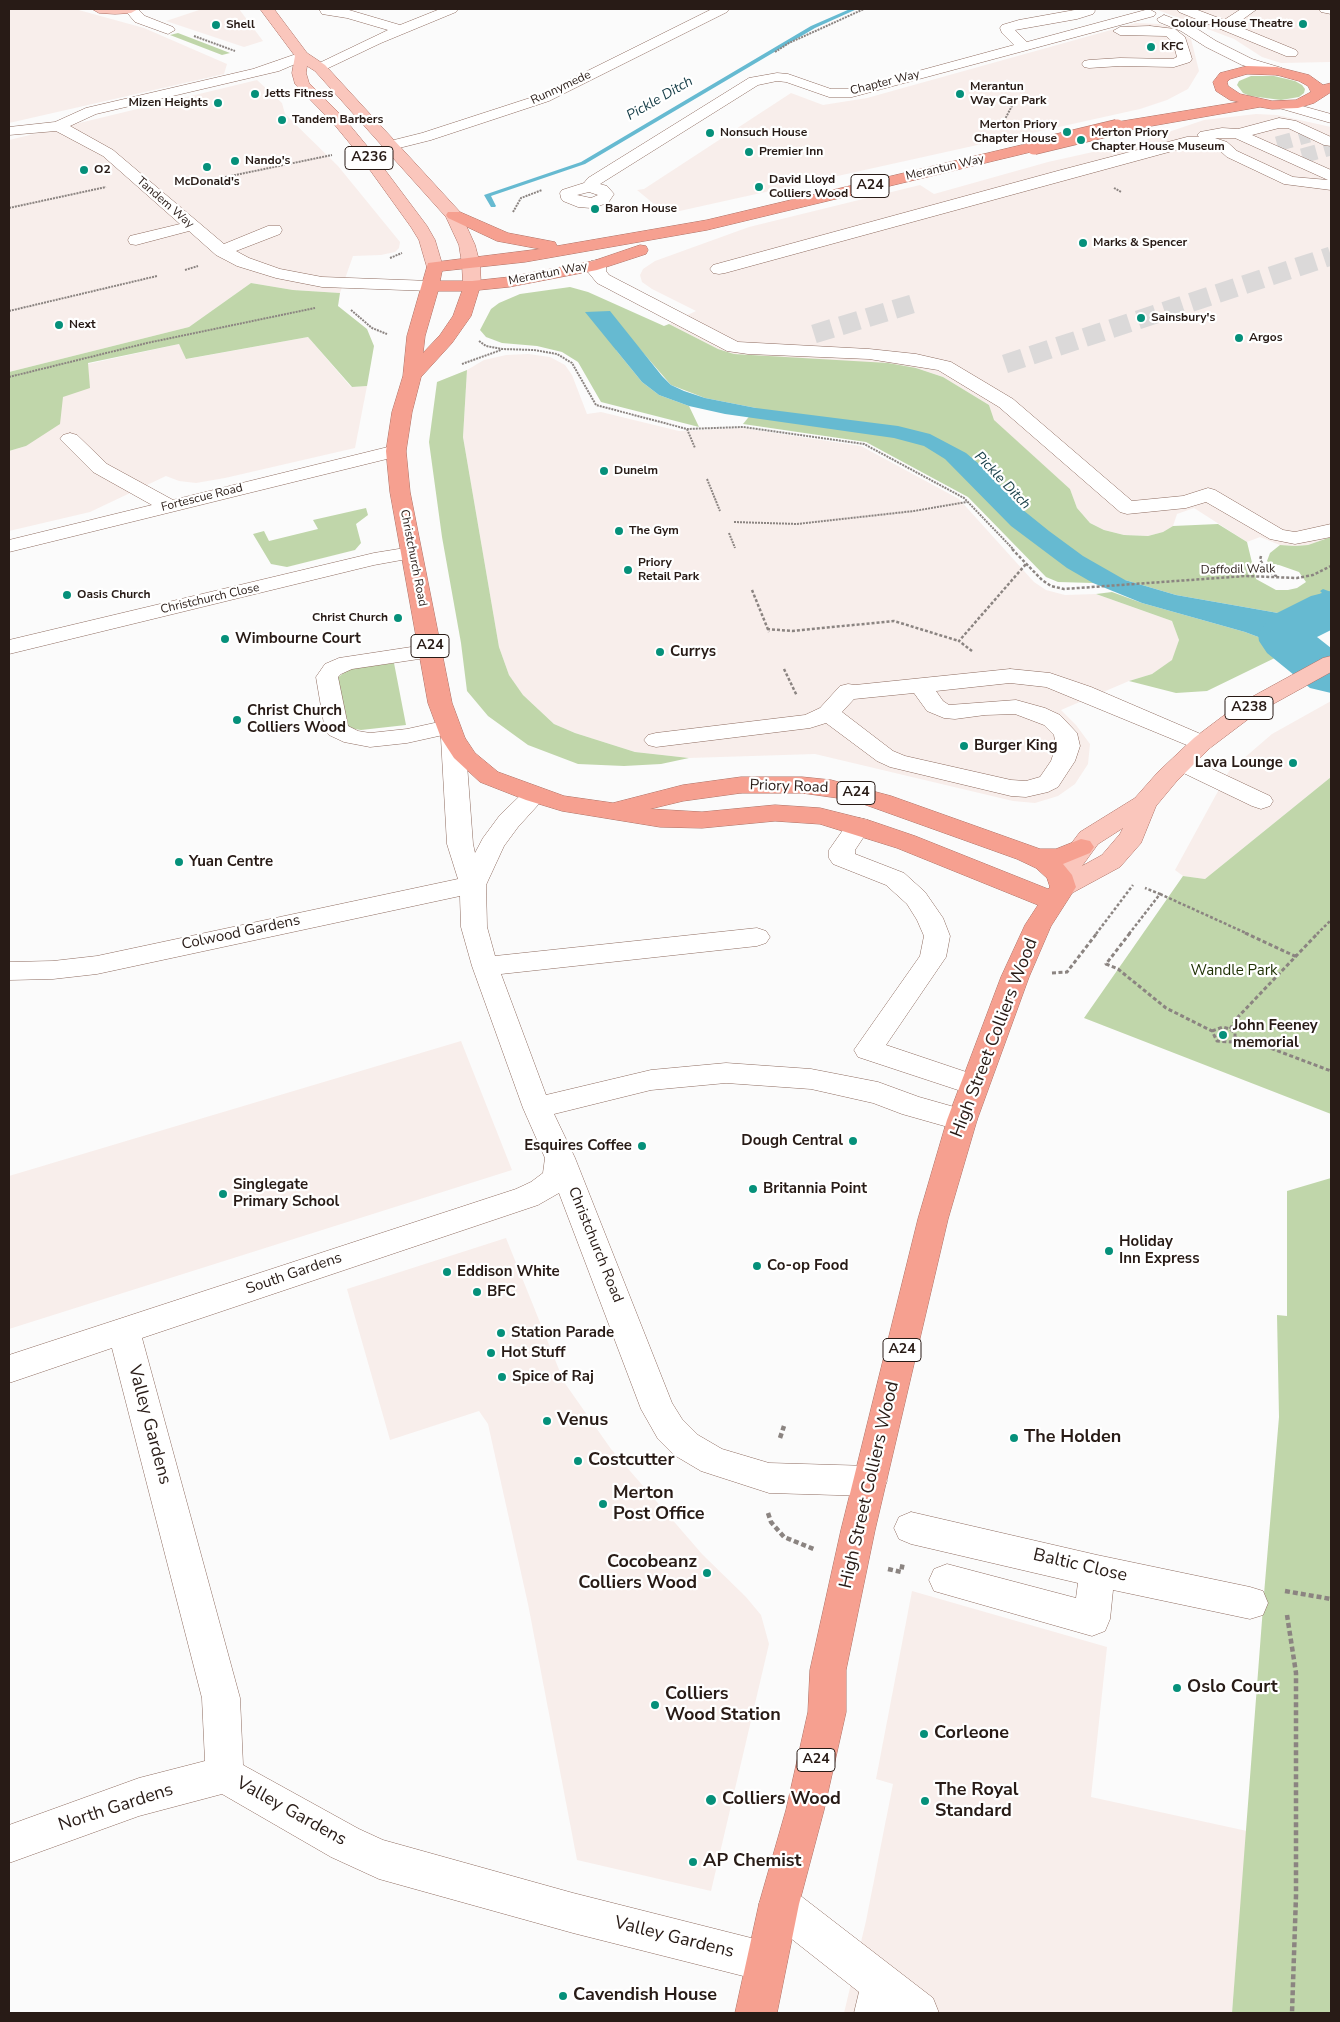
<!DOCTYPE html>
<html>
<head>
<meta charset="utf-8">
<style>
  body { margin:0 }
  #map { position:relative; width:1340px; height:2022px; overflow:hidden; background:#fbfbfb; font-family:"Nunito Sans",sans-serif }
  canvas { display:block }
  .frame { position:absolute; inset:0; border:10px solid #281b16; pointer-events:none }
</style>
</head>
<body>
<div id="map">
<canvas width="1340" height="2022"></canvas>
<div class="frame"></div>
</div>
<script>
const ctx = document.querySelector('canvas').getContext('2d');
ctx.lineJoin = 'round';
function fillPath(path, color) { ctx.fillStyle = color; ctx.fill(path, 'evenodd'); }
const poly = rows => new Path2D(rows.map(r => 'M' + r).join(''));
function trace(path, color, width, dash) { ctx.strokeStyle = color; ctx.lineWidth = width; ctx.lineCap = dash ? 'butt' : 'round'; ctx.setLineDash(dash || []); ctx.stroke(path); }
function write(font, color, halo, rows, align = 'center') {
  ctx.font = font + ' "Nunito Sans",sans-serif'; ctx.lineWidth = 4.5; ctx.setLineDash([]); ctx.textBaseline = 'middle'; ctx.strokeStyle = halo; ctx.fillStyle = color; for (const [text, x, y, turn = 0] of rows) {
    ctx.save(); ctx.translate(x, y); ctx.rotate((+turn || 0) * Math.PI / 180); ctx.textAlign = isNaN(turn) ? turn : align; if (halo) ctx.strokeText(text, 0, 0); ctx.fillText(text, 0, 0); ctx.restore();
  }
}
fillPath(poly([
  [9,9,75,9,144,28,227,64,224,74,9,123],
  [202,9,239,9,263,41,244,47,166,21],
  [1155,9,1331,9,1331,62,1281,63,1262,57,1234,39],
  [1136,23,1159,24,1171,27,1191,39,1199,71,1188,89,1167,100,1140,109,666,214,637,190,644,189,791,93,823,105,867,98],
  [257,80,282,103,285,114,338,166,400,242,399,248,395,252,381,255,353,256,340,293,293,290,251,283,189,327,9,372,9,140],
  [1256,114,1277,115,1331,127,1331,537,1308,545,1295,546,1280,545,1260,537,1247,542,1194,508,1177,514,1173,526,1163,532,1148,536,1124,535,1104,530,1090,523,1077,508,1070,489,993,420,989,405,943,377,916,368,734,354,718,349,669,324,696,311,652,289,642,282,640,275,643,269,655,261,749,227,920,185,934,194,1048,162,1142,141,1204,120],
  [308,337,351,387,367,386,355,448,225,478,196,483,179,481,166,476,90,512,9,531,9,451,26,446,88,364,179,344,187,359],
  [528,354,550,357,565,365,572,375,587,414,601,412,679,431,742,428,861,446,959,499,1034,582,1046,590,1065,595,1096,594,1172,621,1179,640,1173,660,1152,674,1129,681,1061,710,1076,725,1090,744,1088,764,1075,784,1058,796,1035,803,1013,801,815,754,689,758,635,752,575,733,554,724,523,695,509,675,499,647,463,437,467,370,484,360,506,355],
  [1331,701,1331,777,1205,879,1183,876,1175,870,1229,771,1272,734],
  [461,1041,512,1170,9,1329,9,1176],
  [506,1238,564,1382,611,1449,702,1554,746,1597,761,1615,769,1644,711,1891,577,1860,528,1604,488,1424,479,1411,390,1440,347,1289],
  [912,1591,1107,1647,1091,1797,1247,1831,1232,2013,844,2013,866,1921,893,1784,876,1779]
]), '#f8eeeb');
fillPath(poly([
  [178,33,230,53,222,55,170,35],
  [1251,76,1274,76,1295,81,1302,85,1305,89,1304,93,1299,97,1281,100,1250,96,1243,93,1237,85,1239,81],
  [251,283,293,290,340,293,338,306,367,329,374,346,367,386,352,387,308,337,186,359,179,344,88,363,90,388,63,397,60,424,26,446,9,451,9,372,189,327],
  [570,287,588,292,664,326,669,324,718,349,734,354,888,363,916,368,943,377,989,405,994,420,1070,489,1077,508,1090,523,1104,530,1124,535,1148,536,1163,532,1173,526,1218,524,1247,542,1256,579,1276,590,1288,590,1297,588,1306,582,1299,572,1279,565,1269,564,1267,561,1270,553,1280,545,1295,546,1308,545,1331,537,1331,592,1323,593,1278,613,1176,595,1125,580,1093,583,1058,582,1046,577,968,497,866,442,743,424,756,408,705,398,671,385,639,348,616,350,642,382,659,395,689,406,699,427,601,402,578,362,562,352,537,346,502,343,486,337,480,330,491,309,499,303,520,294],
  [467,370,463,437,499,647,509,675,523,695,554,724,575,733,635,752,689,758,661,764,624,766,578,764,528,745,488,716,467,691,461,643,442,537,429,442,437,382],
  [366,508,368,515,356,524,361,543,355,550,287,567,271,564,253,534,264,531,269,541,318,529,313,520],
  [1112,592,1142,603,1245,632,1261,638,1283,654,1207,691,1176,693,1129,681,1152,674,1172,660,1179,640,1172,621,1096,594],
  [394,663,406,725,361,730,348,728,337,678,349,669],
  [1331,777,1331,1114,1084,1018,1183,876,1205,879],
  [1331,1178,1331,2013,1232,2013,1264,1594,1279,1417,1277,1315,1287,1316,1287,1191]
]), '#c0d6aa');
fillPath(poly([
  [610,311,662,376,671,385,684,391,705,398,756,408,898,426,930,434,966,453,986,470,1023,510,1049,531,1083,556,1125,580,1176,595,1278,613,1322,593,1320,591,1323,589,1331,592,1331,628,1283,654,1261,638,1245,632,1142,603,1093,583,1067,568,1011,526,945,459,924,446,894,438,725,414,689,406,659,395,642,382,585,312]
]), '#66bad1');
fillPath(poly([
  [850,9,857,9,815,28,585,164,491,196,496,206,495,207,491,207,484,195,581,162,811,26,850,9]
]), '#66bad1');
fillPath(poly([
  [1331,591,1331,630,1317,637,1331,648,1331,693,1310,688,1267,653,1259,641,1258,634,1271,616,1311,596,1331,591]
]), '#66bad1');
trace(poly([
  [1277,144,1309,135],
  [1302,156,1331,148]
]), '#dbd9d9', 15, [15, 8]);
trace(poly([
  [814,334,912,304],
  [1005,364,1331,256]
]), '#dbd9d9', 19, [19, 9]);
const minor = poly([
  [124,9,138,9,145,16,173,27,175,30,168,34,135,22,124,9],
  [319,9,349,10,400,25,440,9,458,9,456,12,381,43,320,72,315,71,313,68,315,65,388,30,347,18,322,14,319,9],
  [712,9,729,9,727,12,549,101,431,140,391,150,386,148,383,145,386,142,422,133,539,95,712,9],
  [1080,9,1094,9,1095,11,1093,14,1077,19,1015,30,1027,42,1149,9,1156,13,1154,16,852,97,829,97,786,82,777,81,758,85,600,184,607,186,614,194,608,203,591,208,578,207,563,201,561,198,560,193,562,190,584,183,588,178,749,78,777,73,788,74,831,89,852,89,1014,45,1002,33,1000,28,1002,25,1019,20,1080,9],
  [589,192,598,195,591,198,577,195,589,192],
  [1177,9,1195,9,1224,20,1241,9,1257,9,1235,25,1296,50,1298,53,1296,56,1286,56,1179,12,1177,9],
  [1319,9,1331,9,1331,14,1321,12,1319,9],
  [1164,15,1191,25,1216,41,1252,59,1282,68,1284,71,1282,74,1277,75,1242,65,1206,47,1181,31,1159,22,1157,19,1164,15],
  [1150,26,1175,29,1185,37,1192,59,1190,62,1174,67,1120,66,1089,68,1084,67,1082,64,1084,61,1089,60,1120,58,1173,59,1177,57,1173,42,1166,36,1120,35,1113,31,1120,27,1150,26],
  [302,52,307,53,309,56,307,59,279,71,96,114,70,126,113,150,224,244,268,226,280,226,282,230,280,234,236,251,249,258,280,269,322,277,431,281,437,282,440,286,437,290,431,291,322,287,276,278,237,266,216,255,189,231,136,245,130,244,128,240,130,236,180,224,103,156,56,131,9,135,9,127,55,122,86,108,253,69,302,52],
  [1284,101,1331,114,1331,123,1279,108,1277,105,1279,102,1284,101],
  [1279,118,1296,121,1331,137,1331,146,1324,145,1288,128,1279,128,1252,135,1331,170,1331,190,1284,184,1227,157,1217,148,1187,147,725,273,719,274,713,273,710,269,713,265,1061,170,1187,137,1199,137,1197,135,1200,132,1222,128,1238,129,1279,118],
  [1215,138,1235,138,1328,180,1293,177,1237,151,1227,142,1215,138],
  [597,260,603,261,606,265,606,271,609,275,738,342,869,349,916,354,951,362,1013,399,1132,501,1183,496,1208,488,1215,490,1283,530,1295,532,1331,524,1331,537,1295,544,1270,539,1206,502,1186,508,1127,514,1120,512,999,407,938,370,869,359,748,354,727,351,597,283,588,272,588,265,591,261,597,260],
  [70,433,77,435,107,464,173,500,396,445,403,447,406,451,403,455,9,552,9,540,152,505,93,472,60,439,63,435,70,433],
  [411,547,418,549,422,553,418,557,374,565,9,654,9,640,374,553,411,547],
  [431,644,439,646,442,651,439,656,352,669,341,674,338,677,348,726,358,731,370,733,407,729,448,720,456,722,460,727,457,732,461,733,465,738,473,844,475,853,483,838,500,815,526,790,535,787,544,790,547,795,518,827,504,846,486,885,487,927,495,956,757,928,766,931,770,937,766,943,757,946,501,974,546,1095,651,1070,726,1063,811,1069,878,1082,919,1097,972,1112,977,1120,972,1128,962,1131,902,1114,873,1103,811,1089,726,1083,651,1090,554,1114,575,1158,672,1403,682,1419,698,1435,722,1449,769,1463,870,1466,882,1470,887,1481,882,1492,870,1496,769,1493,701,1471,674,1455,658,1439,641,1409,559,1193,538,1205,142,1338,240,1698,243,1765,359,1829,383,1840,573,1893,767,1942,781,1948,787,1962,781,1976,767,1982,573,1933,379,1879,331,1857,222,1794,139,1816,9,1863,9,1825,139,1778,205,1761,202,1698,112,1348,9,1383,9,1355,516,1189,531,1182,543,1173,545,1158,523,1108,472,966,461,927,460,896,97,974,53,979,9,980,9,962,53,961,97,956,458,879,447,844,441,738,443,735,407,743,370,747,344,742,329,735,325,730,316,677,325,664,339,658,431,644],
  [1010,669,1050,673,1091,687,1210,738,1214,743,1210,748,1202,750,1194,748,1046,687,1010,683,936,691,943,701,949,705,1016,700,1045,708,1060,715,1077,733,1080,746,1075,761,1058,787,1048,792,1026,797,1011,796,890,767,877,761,826,723,810,728,656,747,648,745,644,740,648,735,656,733,805,715,820,708,840,686,848,684,855,685,1010,669],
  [914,693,927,711,944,718,955,719,985,715,1015,714,1044,725,1054,735,1056,746,1051,761,1040,777,1026,781,1011,780,905,756,893,751,842,712,854,699,914,693],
  [1181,756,1189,758,1270,796,1273,801,1270,806,1261,809,1252,806,1173,768,1169,763,1173,758,1181,756],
  [859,818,868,820,871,826,855,850,855,854,904,873,925,892,943,918,950,936,946,957,886,1045,984,1078,988,1085,984,1092,974,1095,964,1092,858,1057,854,1050,920,956,924,936,917,920,907,904,886,885,833,864,829,858,829,850,850,820,859,818],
  [911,1512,1097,1555,1250,1587,1263,1591,1268,1603,1263,1615,1250,1619,1113,1590,1110,1619,1105,1631,1092,1636,934,1591,929,1580,934,1569,947,1564,1076,1598,1078,1583,911,1544,899,1539,894,1528,899,1517,911,1512],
  [779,1884,793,1890,933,1998,939,2013,854,2013,859,1992,765,1918,759,1904,765,1890,779,1884]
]);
const major = poly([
  [92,9,138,9,131,13,115,14,99,13,92,9],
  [260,9,274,9,307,53,325,65,460,212,475,245,480,264,481,286,478,290,472,291,466,290,463,286,462,264,459,245,446,217,315,71,307,66,306,73,309,83,343,117,367,146,427,226,435,240,443,267,440,271,434,272,428,271,419,240,411,227,357,152,333,123,295,84,292,73,295,56,260,9],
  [1331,656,1331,672,1255,714,1210,748,1176,782,1156,806,1141,843,1120,867,1072,893,1063,896,1054,893,1050,887,1058,861,1080,832,1135,798,1158,772,1194,738,1239,704,1323,658,1331,656],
  [1123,828,1120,834,1102,855,1082,866,1098,844,1123,828]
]);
const highway = poly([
  [1247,66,1277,67,1309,75,1323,85,1331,83,1331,92,1314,103,1298,108,1272,109,1260,107,1117,132,1112,130,1109,127,1112,124,1117,122,1239,102,1230,100,1216,91,1213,82,1220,73,1247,66],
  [1247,74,1277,75,1299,81,1308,86,1311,92,1296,100,1272,101,1240,94,1228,86,1227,82,1230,79,1247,74],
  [1034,142,1039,144,1042,147,1039,150,707,230,525,262,442,271,440,281,472,281,509,277,593,261,640,245,646,246,648,250,646,254,597,270,509,287,479,290,471,316,452,343,421,377,412,412,406,451,410,492,452,703,465,738,475,753,498,772,564,796,613,803,683,785,741,777,802,777,831,780,891,796,1040,849,1056,849,1081,839,1090,841,1094,847,1090,853,1063,864,1072,875,1076,887,1051,926,1029,977,977,1120,948,1219,875,1530,846,1670,846,1712,824,1810,799,1904,777,2013,735,2013,759,1904,786,1810,808,1712,810,1670,841,1530,918,1219,947,1120,1001,977,1025,925,1038,905,897,848,820,824,775,821,702,828,660,827,562,811,526,800,480,782,454,758,441,738,428,703,390,492,386,451,392,412,403,376,407,336,428,263,540,249,497,241,448,218,446,215,448,212,460,212,508,233,555,242,557,246,707,220,1034,142],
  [438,291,462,291,453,316,440,335,423,353,425,336,438,291],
  [741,793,802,793,852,800,1017,859,1036,868,1047,878,1050,887,1048,889,915,836,868,820,820,808,775,805,702,812,650,809,683,801,741,793]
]);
trace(minor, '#8e6c60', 1);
trace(major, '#ae7165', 1);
trace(highway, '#ae7165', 1);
trace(poly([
  [194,36,235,51],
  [775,52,789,43,864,9],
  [996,129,1003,123,1014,102],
  [187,185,332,155],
  [1114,188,1121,192],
  [9,208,106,187],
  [513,212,521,198,542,190],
  [390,258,402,253],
  [185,270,198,266],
  [351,310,372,328,387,334],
  [9,311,157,276],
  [479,341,486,346,502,349,534,350,557,354,572,363,596,405,687,429,743,427,864,444,964,498,1014,550],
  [462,364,501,350],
  [9,377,147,343,315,308],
  [687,429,695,448],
  [707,479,720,511],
  [734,522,797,524,914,511,967,502],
  [729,533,735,548]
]), '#8b8481', 2, [2, 1]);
trace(poly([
  [1012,549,1042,580,1051,586,1064,589,1246,576,1297,578,1313,575,1331,566],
  [1261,556,1260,560,1268,571,1278,577],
  [752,590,769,632],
  [767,629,792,631,894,621,959,641],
  [972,651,959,641,1026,564],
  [784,669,797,696],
  [1160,894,1248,934],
  [1096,934,1133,885],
  [1129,934,1160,894,1145,888],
  [1317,934,1331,920]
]), '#8b8481', 2.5, [3, 2]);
trace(poly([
  [1130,933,1106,964,1118,969,1166,1008,1212,1031,1217,1041,1231,1042,1235,1038,1254,1042,1331,1071],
  [1245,933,1297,957],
  [1052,973,1067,972,1097,933],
  [1230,1029,1237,1018,1318,933],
  [1212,1031,1223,1027,1230,1029,1235,1033,1235,1038]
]), '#8b8481', 3, [4, 2.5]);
trace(poly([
  [780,1438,784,1426],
  [768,1513,771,1522,784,1537,816,1550],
  [888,1569,901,1572,903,1562],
  [1285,1591,1331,1599],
  [1287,1615,1296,1673,1296,1896,1292,2013]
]), '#8b8481', 4.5, [5, 3]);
fillPath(minor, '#fff');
fillPath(major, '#fac6bc');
fillPath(highway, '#f6a090');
const highwayBridge = poly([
  [1034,147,1117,127]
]);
trace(highwayBridge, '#ae7165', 16, []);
trace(highwayBridge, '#f6a090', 15);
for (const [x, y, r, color] of [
  [1303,24,5,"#05907a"],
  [216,25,5,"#05907a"],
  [1151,47,5,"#05907a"],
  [255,94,5,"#05907a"],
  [960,94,5,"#05907a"],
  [218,103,5,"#05907a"],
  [282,120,5,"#05907a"],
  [1067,132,5,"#05907a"],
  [710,133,5,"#05907a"],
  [1081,140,5,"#05907a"],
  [749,152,5,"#05907a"],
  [235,161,5,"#05907a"],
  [207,167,5,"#05907a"],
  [84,170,5,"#05907a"],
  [759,187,5,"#05907a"],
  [595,209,5,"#05907a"],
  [1083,243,5,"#05907a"],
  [1141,318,5,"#05907a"],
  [59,325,5,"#05907a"],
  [1239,338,5,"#05907a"],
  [604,471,5,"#05907a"],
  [619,531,5,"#05907a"],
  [628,570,5,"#05907a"],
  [67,595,5,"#05907a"],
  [398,618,5,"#05907a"],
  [225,639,5,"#05907a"],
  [660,652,5,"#05907a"],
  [237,720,5,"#05907a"],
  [964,746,5,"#05907a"],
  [1293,763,5,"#05907a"],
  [179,862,5,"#05907a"],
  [1223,1035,5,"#05907a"],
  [853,1141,5,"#05907a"],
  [642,1146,5,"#05907a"],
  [753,1189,5,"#05907a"],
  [223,1194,5,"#05907a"],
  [1109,1251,5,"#05907a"],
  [757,1266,5,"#05907a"],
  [447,1272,5,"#05907a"],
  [477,1292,5,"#05907a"],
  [501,1333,5,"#05907a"],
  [491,1353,5,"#05907a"],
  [502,1377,5,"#05907a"],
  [547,1421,5,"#05907a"],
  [1014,1438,5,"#05907a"],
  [578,1461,5,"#05907a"],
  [603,1504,5,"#05907a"],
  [707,1573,5,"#05907a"],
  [1177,1688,5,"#05907a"],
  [655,1705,5,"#05907a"],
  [924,1734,5,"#05907a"],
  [711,1800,6,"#05907a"],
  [925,1801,5,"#05907a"],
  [693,1862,5,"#05907a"],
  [563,1996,5,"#05907a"]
]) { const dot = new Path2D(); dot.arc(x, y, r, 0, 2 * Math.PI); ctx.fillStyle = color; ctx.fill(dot); trace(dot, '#fff', 2); }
write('bold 12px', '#281b16', '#fff', [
  ["Colour House Theatre",1293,24,"right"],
  ["Shell",226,25],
  ["KFC",1161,47],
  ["Merantun",970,87],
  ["Way Car Park",970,101],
  ["Jetts Fitness",265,94],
  ["Mizen Heights",208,103,"right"],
  ["Tandem Barbers",292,120],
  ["Merton Priory",1057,125,"right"],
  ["Chapter House",1057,139,"right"],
  ["Nonsuch House",720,133],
  ["Merton Priory",1091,133],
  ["Chapter House Museum",1091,147],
  ["Premier Inn",759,152],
  ["Nando's",245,161],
  ["O2",94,170],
  ["David Lloyd",769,180],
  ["Colliers Wood",769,194],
  ["McDonald's",207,182,"center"],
  ["Baron House",605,209],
  ["Marks & Spencer",1093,243],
  ["Sainsbury's",1151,318],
  ["Next",69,325],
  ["Argos",1249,338],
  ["Dunelm",614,471],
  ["The Gym",629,531],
  ["Priory",638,563],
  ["Retail Park",638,577],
  ["Oasis Church",77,595],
  ["Christ Church",388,618,"right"]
], 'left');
write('12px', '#281b16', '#fff', [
  ["Chapter Way",885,83,-14],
  ["Runnymede",561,88,-25],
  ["Merantun Way",945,168,-13],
  ["Tandem Way",165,203,41],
  ["Merantun Way",548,274,-11],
  ["Fortescue Road",202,498,-14],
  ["Christchurch Road",413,558,79],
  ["Daffodil Walk",1238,570,-1],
  ["Christchurch Close",210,599,-13]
]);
write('italic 14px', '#163d47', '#fff', [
  ["Pickle Ditch",660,99,-30],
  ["Pickle Ditch",1002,481,46]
]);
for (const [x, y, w] of [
  [369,158,48],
  [870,186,38],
  [430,646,38],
  [1249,708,48],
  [856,793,38],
  [902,1350,38],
  [816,1760,38]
]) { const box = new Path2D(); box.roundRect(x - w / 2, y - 11.5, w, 23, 4); ctx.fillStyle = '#fff'; ctx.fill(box); trace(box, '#281b16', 1); }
write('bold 14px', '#281b16', null, [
  ["A236",369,158],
  ["A24",870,186],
  ["A24",430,646],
  ["A238",1249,708],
  ["A24",856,793],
  ["A24",902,1350],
  ["A24",816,1760]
]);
write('bold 15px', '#281b16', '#fff', [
  ["Wimbourne Court",235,639],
  ["Currys",670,652],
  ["Christ Church",247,711],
  ["Colliers Wood",247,728],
  ["Burger King",974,746],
  ["Lava Lounge",1283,763,"right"],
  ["Yuan Centre",189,862],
  ["John Feeney",1233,1026],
  ["memorial",1233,1043],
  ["Dough Central",843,1141,"right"],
  ["Esquires Coffee",632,1146,"right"],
  ["Singlegate",233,1185],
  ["Primary School",233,1202],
  ["Britannia Point",763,1189],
  ["Holiday",1119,1242],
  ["Inn Express",1119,1259],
  ["Co-op Food",767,1266],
  ["Eddison White",457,1272],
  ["BFC",487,1292],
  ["Station Parade",511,1333],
  ["Hot Stuff",501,1353],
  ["Spice of Raj",512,1377]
], 'left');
write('15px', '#281b16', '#fff', [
  ["Priory Road",789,787,2],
  ["Colwood Gardens",241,933,-12],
  ["Christchurch Road",595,1245,68],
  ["South Gardens",294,1274,-19]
]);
write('15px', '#1e3003', '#fff', [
  ["Wandle Park",1234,971]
]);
write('18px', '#281b16', '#fff', [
  ["High Street Colliers Wood",995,1038,-69],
  ["Valley Gardens",149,1425,75],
  ["High Street Colliers Wood",870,1485,-77],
  ["Baltic Close",1080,1566,13],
  ["North Gardens",116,1808,-18],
  ["Valley Gardens",291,1812,29],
  ["Valley Gardens",674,1938,14]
]);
write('bold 18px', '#281b16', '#fff', [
  ["Venus",557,1421],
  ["The Holden",1024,1438],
  ["Costcutter",588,1461],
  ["Merton",613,1494],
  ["Post Office",613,1515],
  ["Cocobeanz",697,1563,"right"],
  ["Colliers Wood",697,1584,"right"],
  ["Oslo Court",1187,1688],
  ["Colliers",665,1695],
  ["Wood Station",665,1716],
  ["Corleone",934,1734],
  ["The Royal",935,1791],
  ["Standard",935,1812],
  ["Colliers Wood",722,1800],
  ["AP Chemist",703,1862],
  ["Cavendish House",573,1996]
], 'left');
</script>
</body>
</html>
